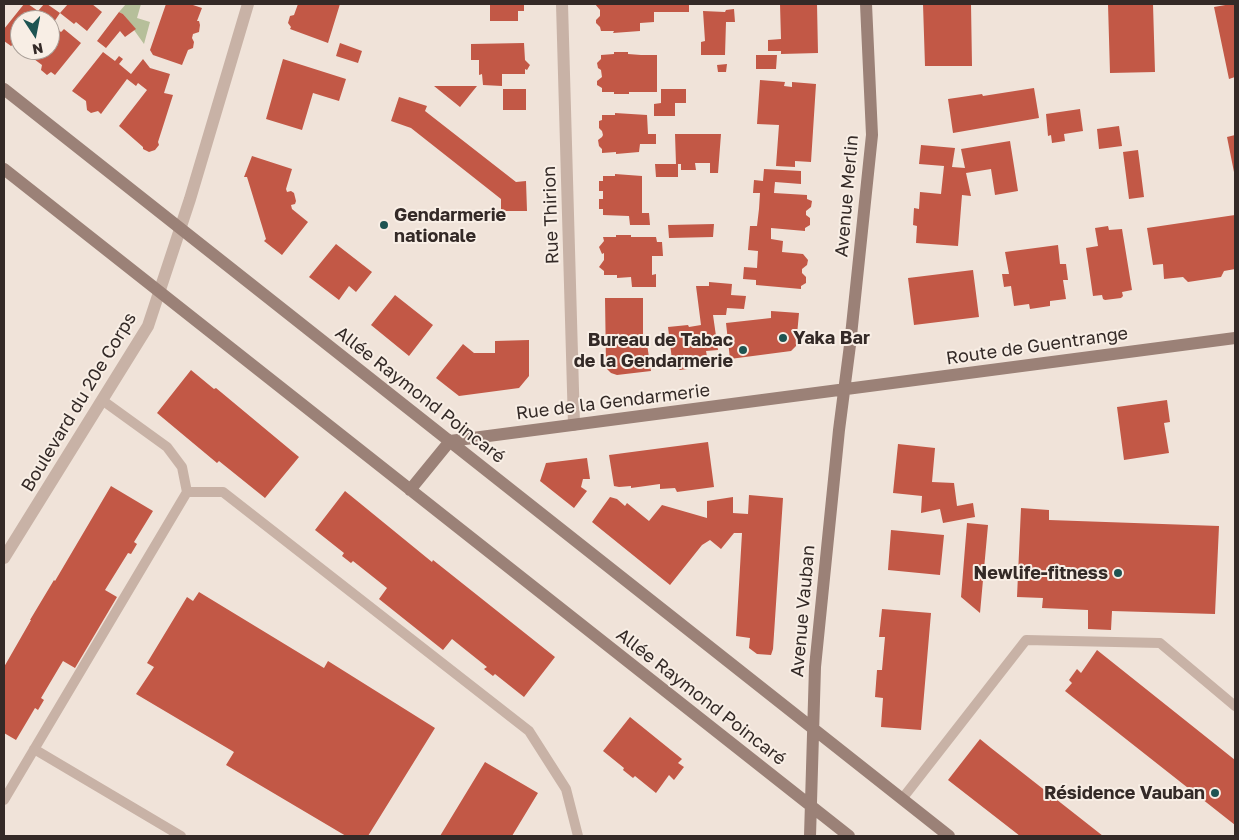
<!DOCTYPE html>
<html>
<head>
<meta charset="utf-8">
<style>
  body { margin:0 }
  #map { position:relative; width:1239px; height:840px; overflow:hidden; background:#f0e3d9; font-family:"Golos Text",sans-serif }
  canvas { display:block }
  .frame { position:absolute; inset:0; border:5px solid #342a27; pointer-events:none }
  .north { position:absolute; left:10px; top:10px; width:50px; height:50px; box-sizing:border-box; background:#f8eee5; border:1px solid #aaa099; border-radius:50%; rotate:169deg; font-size:14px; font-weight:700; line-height:20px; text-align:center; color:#342a27 }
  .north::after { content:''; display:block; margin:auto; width:18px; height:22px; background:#1e5452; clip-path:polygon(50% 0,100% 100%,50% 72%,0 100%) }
</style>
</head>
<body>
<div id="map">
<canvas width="1239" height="840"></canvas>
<div class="frame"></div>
<div class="north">N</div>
</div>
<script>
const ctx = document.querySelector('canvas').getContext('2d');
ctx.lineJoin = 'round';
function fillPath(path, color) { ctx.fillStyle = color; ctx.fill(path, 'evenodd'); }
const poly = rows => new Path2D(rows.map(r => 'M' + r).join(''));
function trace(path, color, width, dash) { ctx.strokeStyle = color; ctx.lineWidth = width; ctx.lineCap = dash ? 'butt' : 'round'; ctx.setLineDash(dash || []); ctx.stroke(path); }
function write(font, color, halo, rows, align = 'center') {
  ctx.font = font + ' "Golos Text",sans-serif'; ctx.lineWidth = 4; ctx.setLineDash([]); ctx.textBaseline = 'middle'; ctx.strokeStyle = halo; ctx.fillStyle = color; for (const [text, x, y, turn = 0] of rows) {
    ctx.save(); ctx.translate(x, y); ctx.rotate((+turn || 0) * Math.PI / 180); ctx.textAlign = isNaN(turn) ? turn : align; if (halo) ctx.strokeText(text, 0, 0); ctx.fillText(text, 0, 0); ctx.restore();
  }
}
fillPath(poly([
  [126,4,141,4,137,18,150,22,144,44,134,30,135,29,123,14,119,12]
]), '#b6bf9a');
fillPath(poly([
  [24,4,28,4,38,11,44,4,47,4,60,13,52,25,61,32,64,29,81,43,55,75,51,72,47,75,41,70,42,65,22,50,50,50,50,20,20,20,20,48,14,44,11,46,4,41,4,29],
  [68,4,92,4,102,12,87,31,76,22,74,24,60,13],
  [166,4,190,4,202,8,197,21,199,21,200,25,199,32,193,34,192,38,194,42,193,48,188,50,182,65,153,55,150,50],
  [298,4,340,4,328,43,290,29,291,27,288,23,290,16,294,15],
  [490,4,524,4,524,11,518,11,518,21,490,21],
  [595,4,689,4,689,12,654,12,654,22,640,23,640,31,613,33,614,31,601,31,600,27,596,23,596,20,600,16,600,10],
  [780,4,817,4,818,53,781,54,781,51,768,51,768,40,781,39],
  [923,4,971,4,972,66,925,66],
  [1108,4,1153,4,1155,72,1110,73],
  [1231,4,1235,4,1235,77,1229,79,1214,7],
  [734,9,735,22,726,22,725,55,701,55,701,42,705,41,703,11,725,12,726,10],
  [119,12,123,14,136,29,125,37,120,31,106,48,97,41],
  [340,43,362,51,358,63,336,56],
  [524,43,525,60,530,65,527,70,525,69,525,74,502,74,502,86,483,85,482,74,479,75,479,60,471,60,471,44],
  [103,52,115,61,119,56,123,59,119,64,131,74,143,59,150,68,170,74,164,93,173,95,158,142,159,145,155,150,149,152,143,149,143,147,119,126,147,90,138,83,136,86,127,79,101,114,98,111,91,113,87,110,86,101,72,91],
  [614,52,628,52,628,54,641,55,657,55,657,92,629,92,629,94,614,94,614,92,602,92,602,88,597,85,597,81,602,77,601,70,598,68,597,63,601,59,601,55,614,54],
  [756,55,777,55,776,69,756,69],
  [283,59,346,79,339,101,313,93,302,130,266,119],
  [727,64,726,72,718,72,717,65],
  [760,80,785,82,784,86,792,87,792,82,816,84,811,162,795,161,795,167,776,166,779,125,757,124],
  [434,86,477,86,460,107],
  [1034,88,1039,118,953,133,948,99,982,94,983,96],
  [503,89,526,89,526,110,503,110],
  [661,89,686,89,686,103,675,103,675,116,654,116,654,104,661,103],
  [399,97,427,106,425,111,516,182,526,181,527,211,501,211,501,199,411,128,391,121],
  [1080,109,1083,131,1064,134,1065,141,1052,143,1051,135,1048,136,1046,114],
  [615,113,647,115,648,134,656,134,656,144,640,144,639,152,616,154,616,152,602,153,602,149,599,146,598,140,602,137,603,135,602,131,599,128,599,121,602,120,602,115,615,115],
  [1119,126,1122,146,1099,149,1097,129],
  [675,134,721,134,718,173,710,173,710,163,695,163,696,170,681,170,681,164,678,164,678,177,656,177,655,164,676,164],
  [1235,135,1235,172,1234,172,1227,137],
  [1010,141,1018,191,995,195,991,169,966,173,971,196,962,195,958,246,916,243,917,226,913,225,914,208,919,209,920,192,941,194,944,166,919,164,921,145,955,148,952,167,965,168,961,149],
  [1138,150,1144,197,1129,199,1123,152],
  [252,156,292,169,286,189,287,192,291,191,294,193,296,201,295,204,291,205,292,209,308,222,282,255,264,241,266,239,247,177,244,177],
  [764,169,801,171,801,184,775,182,774,193,807,195,807,199,812,201,811,207,806,211,806,215,810,218,810,225,805,228,805,231,771,228,771,239,783,241,782,252,803,254,808,260,807,265,802,269,802,273,806,277,806,283,801,286,801,289,756,285,756,280,743,279,744,267,757,268,758,251,748,250,750,226,757,226,759,209,760,193,753,193,754,180,763,181],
  [615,174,642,176,642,213,649,213,650,225,630,225,629,216,603,215,603,209,599,209,599,199,603,199,603,191,599,191,599,181,603,181,603,176,615,176],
  [1235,215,1235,269,1224,271,1221,277,1188,282,1183,277,1164,279,1163,264,1153,265,1147,228],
  [714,224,713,237,669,238,668,225],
  [1108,226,1109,230,1122,229,1132,290,1122,292,1123,296,1121,298,1105,300,1103,299,1102,295,1093,296,1086,248,1098,246,1095,228],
  [616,235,631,235,631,237,656,237,657,242,662,242,663,256,652,256,652,275,656,274,656,287,632,287,631,277,617,278,617,275,604,275,604,271,599,267,604,260,604,253,602,254,599,247,604,241,603,237,616,237],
  [336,244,372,272,356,292,349,286,339,300,309,277],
  [1058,245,1060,264,1066,264,1068,280,1063,280,1066,299,1050,301,1050,306,1030,309,1029,304,1014,306,1011,286,1004,287,1002,274,1009,274,1005,252],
  [973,270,979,317,914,325,908,278],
  [709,282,732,284,731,295,746,296,744,309,727,308,726,315,713,315,718,350,706,351,708,362,690,365,687,369,680,370,676,367,673,368,668,327,688,325,689,327,701,325,696,286,709,286],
  [395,295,433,325,409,356,371,325],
  [605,298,643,298,643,337,646,337,651,371,617,375,611,373,607,369,606,365],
  [771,311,799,313,796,346,791,351,730,359,726,323,771,318],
  [529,340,529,376,519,388,459,396,436,378,463,344,474,353,495,353,495,341],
  [191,370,214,389,216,388,299,457,265,498,219,461,217,463,157,413],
  [1167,400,1170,422,1164,423,1169,453,1124,460,1117,407],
  [708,442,714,487,677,492,675,488,660,489,660,484,631,488,631,486,619,487,614,486,609,455],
  [898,444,935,448,932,482,954,483,957,506,973,503,975,517,943,523,940,509,921,513,922,496,893,493],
  [587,458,590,479,583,479,581,487,587,491,574,508,540,481,546,463],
  [111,486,153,511,134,542,137,544,131,554,128,553,105,590,117,597,75,668,63,661,41,698,44,700,38,710,35,708,16,740,4,733,4,667,31,620,30,620,54,580,55,581],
  [345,491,432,562,433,560,555,657,524,697,495,674,493,676,484,669,487,667,452,639,443,650,379,599,387,588,353,561,351,563,342,556,344,553,315,530],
  [749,495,783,498,773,649,771,655,757,654,749,648,750,638,736,636,742,533,734,533,721,549,710,540,702,545,670,585,592,522,610,497,617,499,625,506,627,503,649,521,662,505,707,518,707,501,733,497,733,513,748,514],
  [1021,508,1049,510,1049,520,1219,526,1215,614,1112,611,1111,630,1088,629,1088,610,1042,608,1043,598,1017,597],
  [967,523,988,525,980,613,961,597],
  [891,530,944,535,940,575,888,570],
  [199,592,324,668,328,661,435,728,368,836,346,836,226,765,234,752,136,694,154,667,147,663,187,597,193,601],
  [882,609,931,613,921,730,881,727,883,698,875,697,877,670,882,670,885,637,879,637],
  [1097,650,1235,760,1235,825,1065,691,1072,683,1069,680,1077,669,1081,673],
  [630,717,682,759,678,763,684,767,674,780,669,775,656,793,635,776,633,778,623,770,624,768,603,751],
  [980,739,991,748,1103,836,1020,836,948,780],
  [485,762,538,793,512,836,440,836]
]), '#c25846');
trace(poly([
  [187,492,223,492,529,731,566,789,578,836],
  [34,749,181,836],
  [902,799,1026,640,1160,643,1235,706],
  [4,800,187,492,182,467,167,447,102,400]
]), '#c8b2a6', 10);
trace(poly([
  [562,4,574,425],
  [4,558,148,326,190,199,248,4]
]), '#c8b2a6', 12);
trace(poly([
  [4,89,949,836],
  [4,169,849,836],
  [410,490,450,441,1235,338],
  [810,836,815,667,839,430,850,345,872,135,866,4]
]), '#9b8177', 12);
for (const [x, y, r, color] of [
  [384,225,5,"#1e5452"],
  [783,338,5,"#1e5452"],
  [743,350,5,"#1e5452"],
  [1118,573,5,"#1e5452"],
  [1215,793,5,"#1e5452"]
]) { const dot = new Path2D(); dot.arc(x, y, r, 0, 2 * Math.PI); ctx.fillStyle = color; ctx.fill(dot); trace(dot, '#f8eee5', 2); }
write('18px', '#342a27', '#f8eee5', [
  ["Avenue Merlin",847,196,-85],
  ["Rue Thirion",551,215,-92],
  ["Route de Guentrange",1037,346,-8],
  ["Allée Raymond Poincaré",420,395,38],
  ["Boulevard du 20e Corps",79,402,-59],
  ["Rue de la Gendarmerie",613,402,-7],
  ["Avenue Vauban",803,611,-85],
  ["Allée Raymond Poincaré",701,697,38]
]);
write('bold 18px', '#342a27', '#f8eee5', [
  ["Gendarmerie",394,215,"left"],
  ["nationale",394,236,"left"],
  ["Yaka Bar",793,338,"left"],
  ["Bureau de Tabac",733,340],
  ["de la Gendarmerie",733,361],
  ["Newlife-fitness",1108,573],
  ["Résidence Vauban",1205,793]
], 'right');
</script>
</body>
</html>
